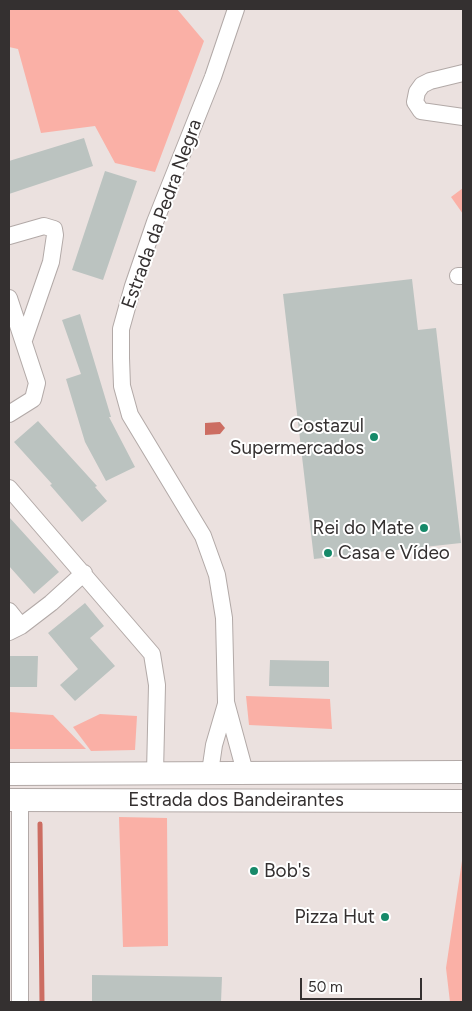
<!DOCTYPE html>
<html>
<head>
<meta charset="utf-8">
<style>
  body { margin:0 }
  #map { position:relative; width:472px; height:1011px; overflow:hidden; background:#ebe1df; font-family:Figtree,sans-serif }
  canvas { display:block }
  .frame { position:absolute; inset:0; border:10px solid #343030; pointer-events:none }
  .scale { position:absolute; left:300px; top:978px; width:122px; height:22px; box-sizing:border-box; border:2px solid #343030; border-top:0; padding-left:6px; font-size:15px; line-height:18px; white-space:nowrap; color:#343030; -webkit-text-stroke:4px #fff; paint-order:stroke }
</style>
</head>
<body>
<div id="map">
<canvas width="472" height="1011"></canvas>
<div class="frame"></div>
<div class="scale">50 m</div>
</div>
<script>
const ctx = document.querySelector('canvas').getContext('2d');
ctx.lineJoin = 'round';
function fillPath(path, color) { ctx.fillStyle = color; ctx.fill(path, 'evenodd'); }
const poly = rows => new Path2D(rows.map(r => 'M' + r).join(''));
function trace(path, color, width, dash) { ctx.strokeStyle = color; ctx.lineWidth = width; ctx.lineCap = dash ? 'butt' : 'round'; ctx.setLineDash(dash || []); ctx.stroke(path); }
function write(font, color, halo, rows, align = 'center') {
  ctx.font = font + ' Figtree,sans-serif'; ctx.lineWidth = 4; ctx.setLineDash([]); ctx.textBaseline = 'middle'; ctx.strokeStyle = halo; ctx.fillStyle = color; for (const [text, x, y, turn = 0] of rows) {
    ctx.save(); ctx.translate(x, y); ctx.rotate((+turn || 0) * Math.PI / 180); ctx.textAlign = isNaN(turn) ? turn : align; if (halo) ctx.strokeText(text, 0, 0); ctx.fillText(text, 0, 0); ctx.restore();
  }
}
fillPath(poly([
  [9,9,177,9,204,41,155,172,115,163,95,126,41,133,18,49,9,47],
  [463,188,463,214,451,197],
  [246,696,330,699,332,729,249,725],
  [9,712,53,715,86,749,9,749],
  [100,714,137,716,135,750,91,751,73,727],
  [119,817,167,818,168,946,123,947],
  [463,854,463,1002,450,1002,446,968]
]), '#fab0a6');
fillPath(poly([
  [220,422,225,428,220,434,205,435,205,423]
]), '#cc6d62');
trace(poly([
  [40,824,42,1002]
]), '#cc6d62', 5);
fillPath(poly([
  [84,138,93,166,9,194,9,161],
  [105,171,137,181,103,280,72,270],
  [412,279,418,330,436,328,461,543,314,559,283,294],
  [80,314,111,417,109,417,135,467,106,481,85,442,66,379,81,374,62,320],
  [38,421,97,486,95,487,107,501,82,522,50,485,52,484,14,442],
  [9,517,59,572,34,594,9,566],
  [85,603,104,626,90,638,115,666,75,701,60,685,78,669,48,633],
  [9,656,38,656,37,687,9,687],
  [270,660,329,661,329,687,269,686],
  [92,975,222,977,221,1002,92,1002]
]), '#bbc3c0');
const street = poly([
  [236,9,213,77,155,222,133,286,121,329,121,358,122,386,130,415,203,536,217,575,224,618,226,702,245,772],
  [463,73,430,81,422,85,417,92,415,102,421,111,463,117],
  [9,236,44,226,54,229,55,235,51,262,24,340],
  [458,276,463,276],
  [9,298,37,383,33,399,9,414],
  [9,488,152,654,157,685,155,773],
  [9,611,21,626],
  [9,632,21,626,51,603,84,573],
  [210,772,214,745,226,704],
  [20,1002,20,800]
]);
const secondary = poly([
  [9,774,463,772],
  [9,800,463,801]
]);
trace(street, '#b2a9a7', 18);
trace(secondary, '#b2a9a7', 24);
trace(street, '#fff', 16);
trace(secondary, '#fff', 22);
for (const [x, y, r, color] of [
  [374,437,5,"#168969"],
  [424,528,5,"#168969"],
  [328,553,5,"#168969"],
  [254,871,5,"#168969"],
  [385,917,5,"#168969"]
]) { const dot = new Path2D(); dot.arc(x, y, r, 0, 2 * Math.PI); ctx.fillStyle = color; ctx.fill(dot); trace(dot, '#fff', 2); }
write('19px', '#343030', '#fff', [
  ["Estrada da Pedra Negra",162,214,-70],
  ["Estrada dos Bandeirantes",236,800]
]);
write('19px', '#343030', '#fff', [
  ["Costazul",364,426],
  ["Supermercados",364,448],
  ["Rei do Mate",414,528],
  ["Casa e Vídeo",338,553,"left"],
  ["Bob's",264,871,"left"],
  ["Pizza Hut",375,917]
], 'right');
</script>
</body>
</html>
